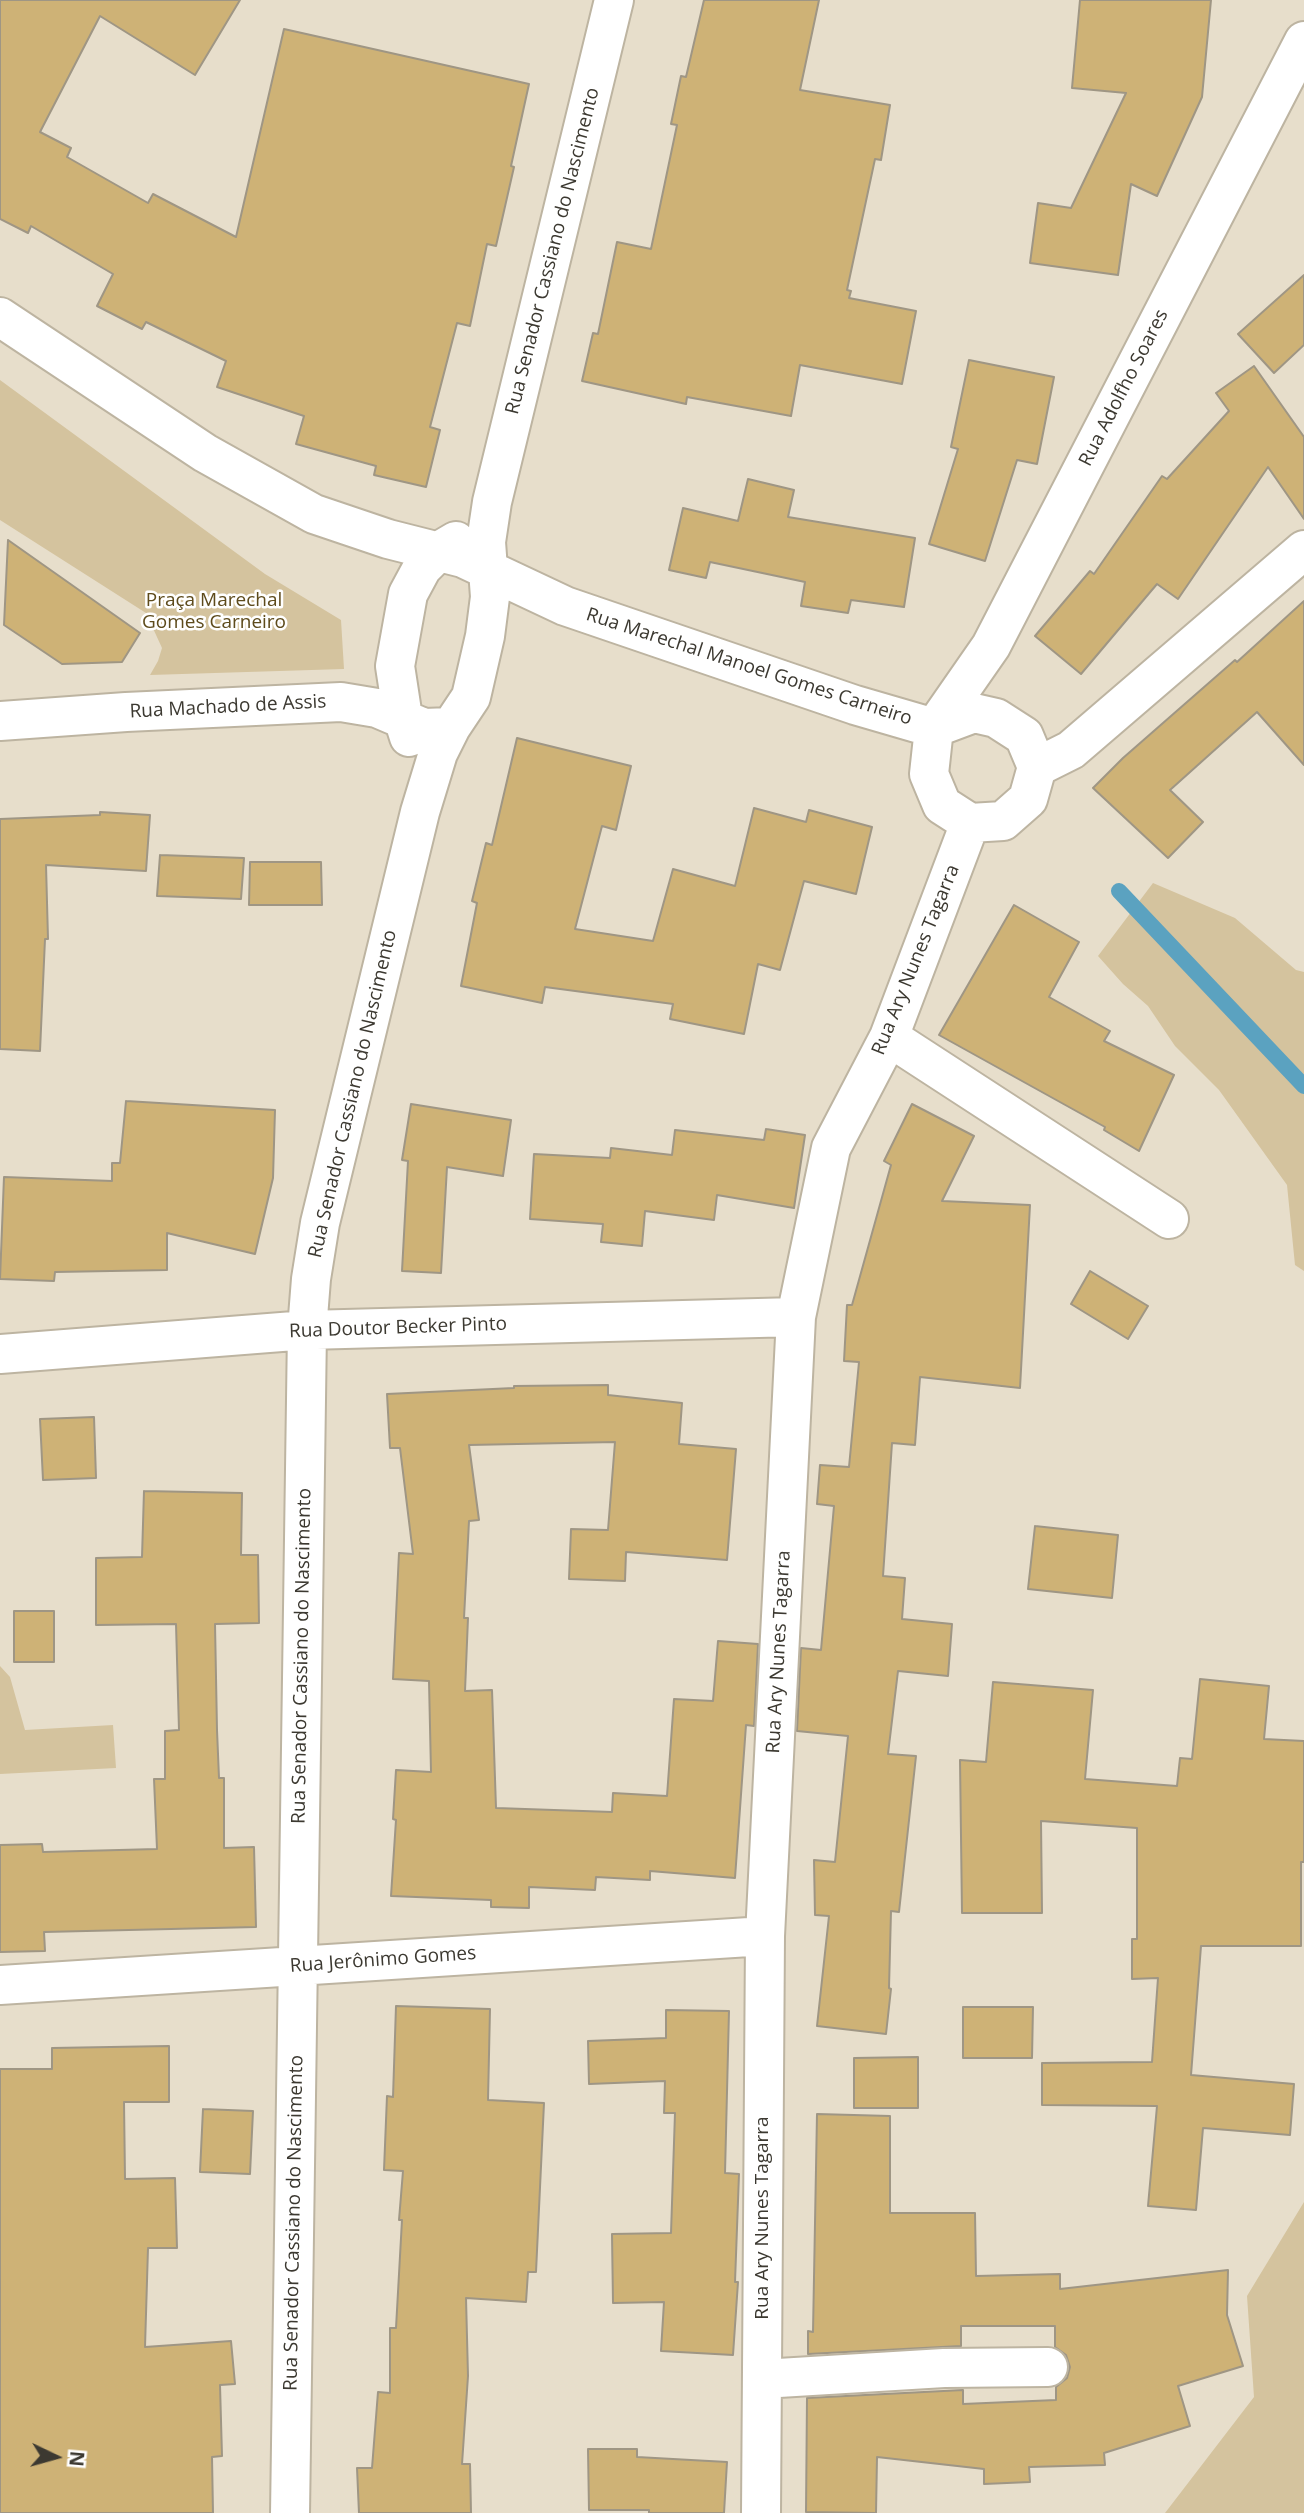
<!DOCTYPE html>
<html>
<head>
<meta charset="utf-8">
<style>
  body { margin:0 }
  #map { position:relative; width:1304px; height:2513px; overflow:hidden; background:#e7decb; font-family:"Open Sans",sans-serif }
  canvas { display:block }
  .north { position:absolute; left:21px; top:2422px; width:70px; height:70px; -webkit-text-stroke:5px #fff; paint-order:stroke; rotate:95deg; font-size:19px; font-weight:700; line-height:28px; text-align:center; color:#3c3931 }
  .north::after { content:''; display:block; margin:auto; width:24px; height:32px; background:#3c3931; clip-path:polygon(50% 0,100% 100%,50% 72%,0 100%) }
</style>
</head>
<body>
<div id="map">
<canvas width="1304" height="2513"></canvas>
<div class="north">N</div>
</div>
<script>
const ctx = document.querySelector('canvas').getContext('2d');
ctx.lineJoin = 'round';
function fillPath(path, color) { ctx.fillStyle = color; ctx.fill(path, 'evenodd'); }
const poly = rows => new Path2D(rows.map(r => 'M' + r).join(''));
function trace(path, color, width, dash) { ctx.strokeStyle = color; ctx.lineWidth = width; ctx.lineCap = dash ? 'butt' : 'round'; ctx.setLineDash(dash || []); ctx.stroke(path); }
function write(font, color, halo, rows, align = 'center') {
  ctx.font = font + ' "Open Sans",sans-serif'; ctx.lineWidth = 5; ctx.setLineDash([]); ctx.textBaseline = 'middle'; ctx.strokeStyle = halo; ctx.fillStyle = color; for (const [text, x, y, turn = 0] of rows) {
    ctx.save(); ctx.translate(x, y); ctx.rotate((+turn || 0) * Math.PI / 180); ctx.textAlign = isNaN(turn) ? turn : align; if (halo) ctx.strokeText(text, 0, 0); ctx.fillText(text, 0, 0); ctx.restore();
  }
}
fillPath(poly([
  [0,380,265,574,341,620,344,669,150,675,158,661,162,648,146,613,0,520],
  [1153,883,1235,918,1296,970,1304,972,1304,1271,1295,1265,1287,1185,1219,1090,1175,1046,1148,1006,1123,984,1098,956],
  [0,1666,10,1677,25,1730,113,1725,116,1768,0,1774],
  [1304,2202,1304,2513,1165,2513,1254,2397,1247,2296]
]), '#d4c39e');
trace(poly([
  [1119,891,1304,1086]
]), '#5ba2c0', 16);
const building = poly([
  [0,0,240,0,195,75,100,16,40,132,71,148,67,157,148,203,153,194,236,237,284,29,529,84,511,166,514,167,496,246,487,244,470,326,457,323,430,427,440,430,426,487,374,475,376,466,296,444,304,416,217,387,226,361,146,322,142,329,97,306,113,274,31,226,28,233,0,219,0,0],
  [704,0,819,0,800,90,890,105,881,160,875,159,847,290,851,291,849,298,916,311,902,384,800,365,791,416,687,397,686,404,582,381,593,333,598,334,617,242,651,249,677,125,671,124,681,76,686,77,704,0],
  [1080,0,1211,0,1202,97,1157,196,1131,184,1118,275,1030,263,1038,203,1071,208,1126,93,1072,88,1080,0],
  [1304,275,1304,345,1274,373,1238,334,1304,275],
  [969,360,1054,377,1037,464,1017,460,985,561,929,544,958,449,951,447,969,360],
  [1254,366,1304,437,1304,519,1268,467,1178,599,1157,584,1081,674,1035,636,1090,571,1094,574,1162,476,1167,479,1229,411,1216,393,1254,366],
  [748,479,794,490,788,517,915,538,904,607,851,600,848,613,801,606,805,582,710,562,706,578,669,570,683,508,738,521,748,479],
  [8,540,140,633,122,662,62,664,4,625,8,540],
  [1304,601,1304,765,1257,712,1170,790,1203,822,1168,858,1093,788,1123,758,1235,660,1237,662,1304,601],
  [517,738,631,766,616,830,602,826,575,929,653,941,673,869,735,886,754,808,806,822,809,810,872,827,856,894,804,881,780,970,758,964,744,1034,670,1019,673,1004,545,987,542,1003,461,986,477,903,472,901,486,843,492,845,517,738],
  [100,812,150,815,146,871,46,865,48,939,45,939,40,1051,0,1049,0,819,100,815,100,812],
  [160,855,244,858,241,899,157,896,160,855],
  [250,862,321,862,322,905,249,905,250,862],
  [1014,905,1079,942,1049,997,1110,1031,1104,1041,1174,1075,1139,1151,1104,1130,1105,1127,939,1035,1014,905],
  [126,1101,275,1110,273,1178,255,1254,167,1233,167,1270,55,1272,54,1281,0,1279,4,1177,112,1181,112,1163,120,1163,126,1101],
  [411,1104,511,1120,503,1176,447,1167,441,1273,402,1271,408,1161,402,1160,411,1104],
  [912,1104,974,1136,942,1201,1030,1205,1020,1388,920,1377,915,1445,892,1443,883,1576,905,1578,902,1619,952,1624,948,1676,898,1671,888,1754,916,1756,899,1912,891,1911,889,1988,891,1989,886,2034,817,2026,829,1916,815,1915,814,1860,835,1862,848,1736,797,1731,801,1648,821,1650,834,1506,817,1504,820,1465,849,1467,859,1362,844,1361,847,1305,852,1305,891,1165,884,1161,912,1104],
  [766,1129,805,1135,794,1208,717,1195,714,1220,645,1211,642,1246,601,1242,603,1224,530,1219,534,1154,610,1158,611,1148,672,1155,675,1130,764,1140,766,1129],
  [1090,1271,1148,1306,1128,1339,1071,1304,1090,1271],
  [608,1385,608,1395,682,1403,679,1444,736,1449,727,1560,626,1552,625,1581,569,1579,571,1529,608,1530,615,1442,469,1445,479,1520,469,1521,464,1618,468,1618,465,1691,492,1690,496,1808,612,1812,613,1793,667,1796,674,1699,713,1701,718,1641,758,1644,754,1726,746,1725,735,1878,650,1871,650,1880,596,1877,595,1890,529,1887,529,1908,491,1907,491,1900,391,1896,396,1820,393,1819,396,1770,431,1772,429,1681,393,1679,399,1553,413,1554,400,1448,390,1448,387,1394,514,1388,514,1386,608,1385],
  [94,1417,96,1478,43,1480,40,1419,94,1417],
  [144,1491,242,1493,241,1555,258,1555,259,1623,215,1624,217,1730,219,1778,224,1778,224,1848,254,1847,256,1927,44,1932,45,1951,0,1952,0,1845,42,1844,43,1852,157,1849,154,1779,165,1779,165,1731,179,1730,176,1624,96,1625,96,1558,142,1557,144,1491],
  [1035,1526,1118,1535,1112,1598,1028,1589,1035,1526],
  [14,1611,54,1611,54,1662,14,1662,14,1611],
  [1200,1679,1269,1686,1264,1739,1304,1741,1304,1862,1301,1862,1301,1946,1201,1946,1191,2075,1294,2084,1290,2135,1203,2128,1196,2210,1148,2206,1157,2106,1042,2105,1042,2063,1152,2062,1158,1978,1132,1979,1132,1939,1137,1939,1137,1828,1041,1821,1042,1913,962,1913,960,1760,986,1762,993,1682,1093,1690,1085,1779,1177,1786,1180,1758,1192,1759,1200,1679],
  [396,2006,490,2009,488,2100,544,2103,536,2272,528,2272,526,2302,466,2298,468,2376,462,2464,470,2464,471,2513,359,2513,357,2468,372,2468,378,2392,390,2393,390,2328,396,2328,402,2220,399,2220,403,2171,384,2170,387,2096,393,2097,396,2006],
  [963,2007,1033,2007,1032,2058,963,2058,963,2007],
  [666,2010,729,2011,725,2173,739,2174,735,2282,738,2282,733,2355,661,2351,664,2302,613,2303,612,2234,671,2233,675,2113,664,2113,665,2081,589,2084,588,2041,666,2038,666,2010],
  [169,2046,169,2102,124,2102,125,2179,175,2178,177,2248,148,2248,145,2347,231,2341,235,2384,220,2385,222,2456,212,2457,213,2513,0,2513,0,2069,52,2069,52,2048,169,2046],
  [918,2057,918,2108,854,2108,854,2058,918,2057],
  [203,2109,253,2111,250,2174,200,2172,203,2109],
  [817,2114,890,2116,890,2213,975,2213,976,2276,1060,2274,1060,2289,1228,2270,1227,2315,1243,2366,1178,2386,1190,2426,1104,2453,1105,2465,1029,2467,1030,2482,984,2484,984,2469,877,2457,876,2513,806,2512,807,2398,963,2390,963,2404,1056,2400,1056,2387,1067,2378,1070,2367,1066,2355,1055,2347,1055,2326,961,2326,961,2346,808,2354,808,2331,813,2332,817,2114],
  [588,2449,637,2449,637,2457,727,2462,724,2513,649,2513,649,2510,589,2510,588,2449]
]);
fillPath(building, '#ceb276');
trace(building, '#9f9684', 2);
const minor = poly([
  [0,317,205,453,314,514,388,539,463,558,565,606,855,705,934,728,991,646,1304,41],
  [974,713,996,718,1024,736,1037,767,1028,799,1003,821,970,823,942,805,929,774,934,728,974,713],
  [0,721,126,712,341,702,377,708,424,728,451,727],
  [409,737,403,718,395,666,408,594,422,568,439,551,456,541],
  [1037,767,1071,750,1304,550],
  [889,1037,1169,1219],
  [0,1354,307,1330,796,1317],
  [0,1985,765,1936],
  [762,2379,944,2368,1048,2367],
  [290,2513,307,1330,311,1279,320,1223,420,812,438,753,451,727,471,697,485,636,490,597,486,542,492,502,614,0],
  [761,2513,765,1936,796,1317,831,1148,889,1037,970,823]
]);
trace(minor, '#bdb4a1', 42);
trace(minor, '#fff', 38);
write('19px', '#3c3931', '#fff', [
  ["Rua Senador Cassiano do Nascimento",553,251,-76],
  ["Rua Adolfho Soares",1124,388,-63],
  ["Rua Marechal Manoel Gomes Carneiro",749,667,18],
  ["Rua Machado de Assis",228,707,-3],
  ["Rua Ary Nunes Tagarra",916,960,-68],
  ["Rua Senador Cassiano do Nascimento",353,1094,-77],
  ["Rua Doutor Becker Pinto",398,1328,-2],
  ["Rua Ary Nunes Tagarra",779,1652,-87],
  ["Rua Senador Cassiano do Nascimento",302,1656,-89],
  ["Rua Jerônimo Gomes",383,1960,-4],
  ["Rua Ary Nunes Tagarra",763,2218,-90],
  ["Rua Senador Cassiano do Nascimento",294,2223,-89]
]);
write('19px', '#5e4b1c', '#fff', [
  ["Praça Marechal",214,601],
  ["Gomes Carneiro",214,623]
]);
</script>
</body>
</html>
